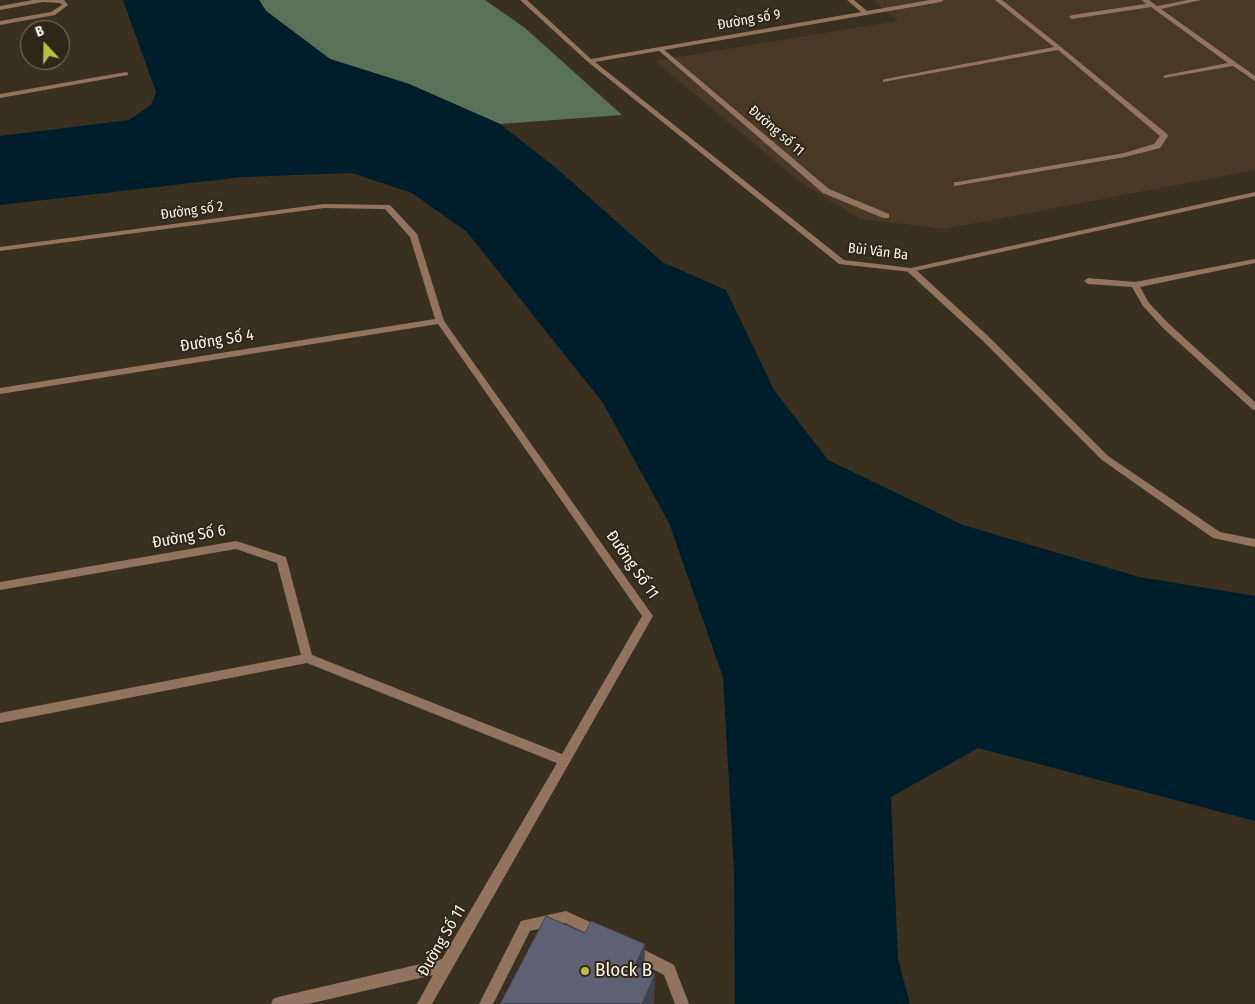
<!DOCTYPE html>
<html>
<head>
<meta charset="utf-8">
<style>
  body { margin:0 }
  #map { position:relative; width:1255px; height:1004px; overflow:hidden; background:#3a3022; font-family:"Fira Sans Condensed",sans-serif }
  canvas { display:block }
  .north { position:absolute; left:20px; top:20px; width:50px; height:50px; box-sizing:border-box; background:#302619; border:1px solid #81786d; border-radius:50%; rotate:339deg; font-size:14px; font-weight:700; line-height:20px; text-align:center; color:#faf3eb }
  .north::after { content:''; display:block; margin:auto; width:18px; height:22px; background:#b9c046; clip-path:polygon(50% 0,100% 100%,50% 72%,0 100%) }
</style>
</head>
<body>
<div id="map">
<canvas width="1255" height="1004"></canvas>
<div class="north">B</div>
</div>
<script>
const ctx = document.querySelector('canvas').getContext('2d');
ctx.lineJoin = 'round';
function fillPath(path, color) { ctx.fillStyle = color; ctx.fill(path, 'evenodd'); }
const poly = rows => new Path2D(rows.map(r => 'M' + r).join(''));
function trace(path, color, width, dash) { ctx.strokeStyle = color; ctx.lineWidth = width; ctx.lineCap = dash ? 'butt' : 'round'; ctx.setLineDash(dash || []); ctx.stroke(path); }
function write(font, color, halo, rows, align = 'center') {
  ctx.font = font + ' "Fira Sans Condensed",sans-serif'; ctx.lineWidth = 4; ctx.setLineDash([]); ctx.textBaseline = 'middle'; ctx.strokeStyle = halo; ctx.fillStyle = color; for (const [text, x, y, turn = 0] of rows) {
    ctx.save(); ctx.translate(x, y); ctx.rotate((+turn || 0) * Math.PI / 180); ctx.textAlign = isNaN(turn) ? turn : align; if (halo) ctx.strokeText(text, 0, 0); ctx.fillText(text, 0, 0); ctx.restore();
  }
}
fillPath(poly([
  [873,0,1255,0,1255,170,945,229,861,219,800,182,655,61,898,21]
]), '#483927');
fillPath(poly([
  [259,0,485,0,525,28,622,115,500,124,409,84,330,59,266,11]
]), '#5b7059');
fillPath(poly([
  [123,0,259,0,266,11,330,59,409,84,500,124,555,167,662,262,726,290,774,390,828,460,963,525,1139,577,1255,596,1255,821,978,748,891,797,898,959,910,1004,735,1004,734,871,723,677,669,523,603,403,467,232,412,193,352,173,243,177,0,205,0,136,129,120,151,105,156,92]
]), '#001d2a');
fillPath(poly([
  [995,0,1002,0,1061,47,1167,134,1168,136,1160,148,1125,157,954,186,954,182,957,182,1124,153,1154,144,1160,136,1058,50,883,82,883,80,885,79,1054,47,995,0],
  [1142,0,1149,0,1157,6,1188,0,1201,0,1161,9,1255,76,1255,81,1233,66,1164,78,1163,77,1166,75,1228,63,1151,7,1072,19,1069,17,1072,15,1146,4,1142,0],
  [658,48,662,48,829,189,889,214,889,218,883,218,823,193,658,50,658,48],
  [1255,259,1255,263,1140,287,1149,303,1169,324,1255,402,1255,410,1252,409,1163,328,1143,306,1132,287,1088,284,1084,281,1088,278,1135,282,1255,259],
  [908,268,914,268,989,337,1108,456,1220,532,1255,539,1255,547,1213,538,1102,460,983,341,908,272,908,268],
  [566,911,603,928,605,933,603,938,598,939,565,923,530,931,493,1004,479,1004,521,921,566,911],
  [633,944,674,965,689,1004,675,1004,664,975,628,956,626,951,628,946,633,944]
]), '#90745f');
fillPath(poly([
  [33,0,64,0,68,5,55,15,0,25,0,21,51,12,62,5,60,3,43,2,0,10,0,6,33,0],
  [520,0,527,0,591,59,861,12,847,0,854,0,867,11,930,0,944,0,941,2,595,62,844,260,911,268,1255,192,1255,196,911,272,839,264,588,62,520,0],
  [126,72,128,73,128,75,0,98,0,94,126,72],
  [324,204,390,205,417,234,444,321,653,616,432,1004,417,1004,433,975,308,1004,271,1004,273,999,278,997,442,959,557,763,307,663,0,723,0,713,301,655,277,563,236,549,0,590,0,582,236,541,286,557,312,655,562,754,642,616,438,324,0,394,0,388,435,319,410,237,385,209,324,208,0,251,0,247,324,204]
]), '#90745f');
fillPath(poly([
  [645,944,644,977,635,965],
  [655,974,654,1004,642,1004]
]), '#42434f');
const building = poly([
  [546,916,585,933,591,921,645,944,635,965,655,974,642,1004,500,1004,546,916]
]);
fillPath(building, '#5f6071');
trace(building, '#42434f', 1);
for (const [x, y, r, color] of [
  [585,971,5,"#b9c046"]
]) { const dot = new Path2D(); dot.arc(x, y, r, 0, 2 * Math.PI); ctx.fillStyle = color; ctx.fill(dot); trace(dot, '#302619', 2); }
write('14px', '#faf3eb', '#302619', [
  ["Đường số 9",749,20,-10],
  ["Đường số 11",776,131,41],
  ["Đường số 2",192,211,-8],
  ["Bùi Văn Ba",878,252,7]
]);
write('16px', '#faf3eb', '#302619', [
  ["Đường Số 4",217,341,-9],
  ["Đường Số 6",189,537,-10],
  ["Đường Số 11",632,565,55],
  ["Đường Số 11",442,941,-60]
]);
write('19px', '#faf3eb', '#302619', [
  ["Block B",595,971]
], 'left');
</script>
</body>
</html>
